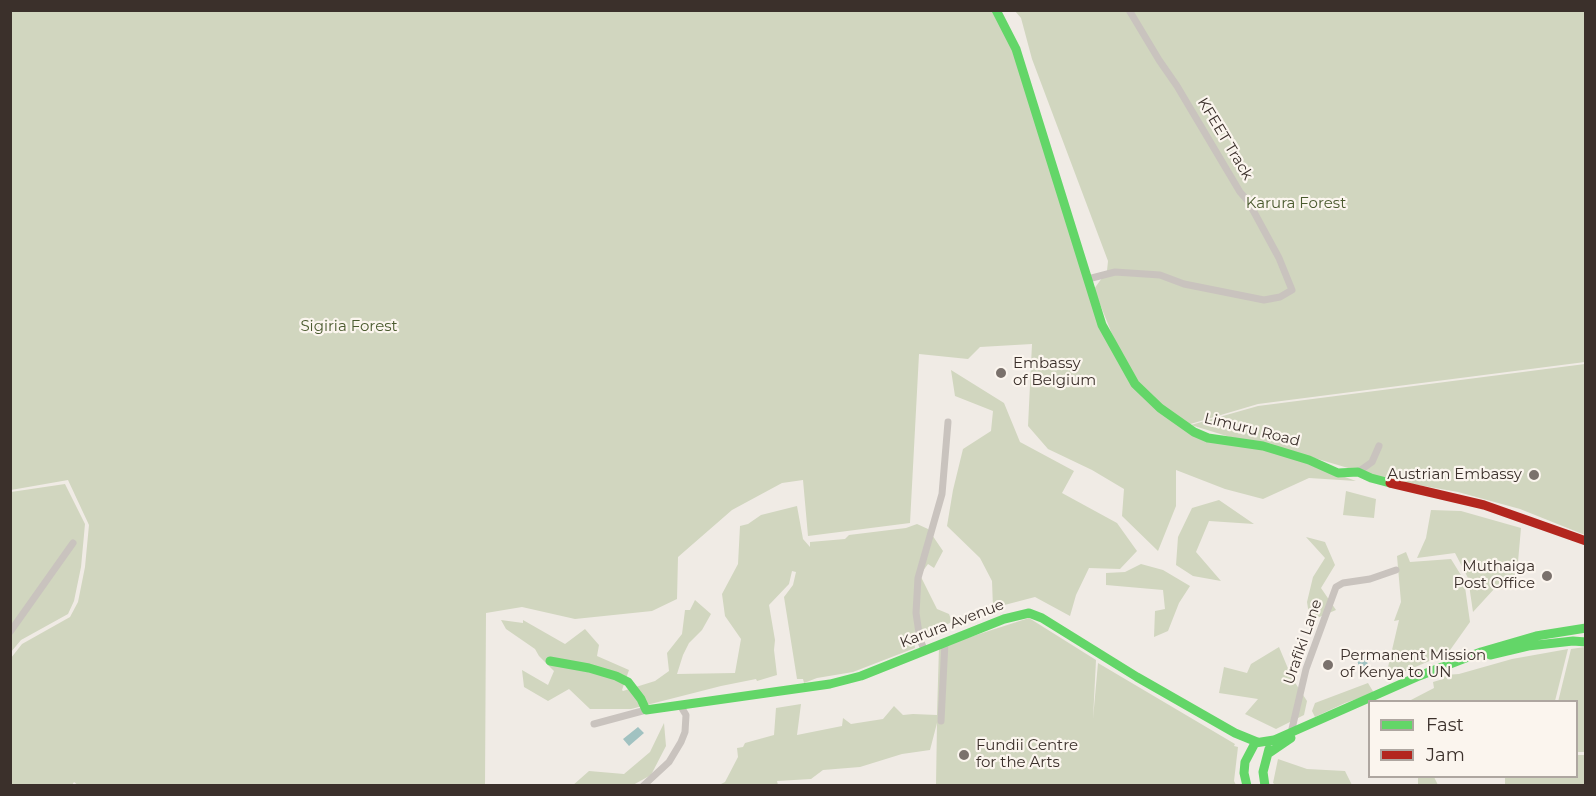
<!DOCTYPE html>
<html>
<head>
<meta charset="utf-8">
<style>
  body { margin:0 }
  #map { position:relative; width:1596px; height:796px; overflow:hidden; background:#f0ebe5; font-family:Montserrat,sans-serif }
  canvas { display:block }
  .frame { position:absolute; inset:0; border:12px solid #3b302b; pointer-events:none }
  .legend { position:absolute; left:1368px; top:700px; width:210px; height:78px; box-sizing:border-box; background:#fbf5ee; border:2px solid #aea6a0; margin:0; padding:8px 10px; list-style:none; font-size:18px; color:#3b302b }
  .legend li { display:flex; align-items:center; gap:12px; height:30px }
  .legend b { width:30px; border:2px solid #aea6a0 }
</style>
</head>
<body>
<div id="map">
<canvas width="1596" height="796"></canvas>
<div class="frame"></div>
<ul class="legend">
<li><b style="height:8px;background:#63d668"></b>Fast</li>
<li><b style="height:8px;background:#b3261e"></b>Jam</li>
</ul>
</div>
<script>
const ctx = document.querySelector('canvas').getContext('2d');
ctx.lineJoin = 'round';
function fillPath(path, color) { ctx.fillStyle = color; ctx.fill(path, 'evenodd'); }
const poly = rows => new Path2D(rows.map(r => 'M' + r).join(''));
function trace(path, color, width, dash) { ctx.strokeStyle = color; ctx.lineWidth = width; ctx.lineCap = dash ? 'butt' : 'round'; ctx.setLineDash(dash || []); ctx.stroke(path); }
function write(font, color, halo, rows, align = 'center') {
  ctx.font = font + ' Montserrat,sans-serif'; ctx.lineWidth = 4.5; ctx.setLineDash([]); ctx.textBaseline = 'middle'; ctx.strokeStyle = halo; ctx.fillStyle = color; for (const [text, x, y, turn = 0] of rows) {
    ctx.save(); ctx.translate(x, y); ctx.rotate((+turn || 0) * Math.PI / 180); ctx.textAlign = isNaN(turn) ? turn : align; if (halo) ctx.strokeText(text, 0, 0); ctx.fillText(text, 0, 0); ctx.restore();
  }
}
fillPath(poly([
  [11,11,997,11,1002,20,1109,336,1118,349,1094,289,1107,271,1108,261,1032,59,1021,18,1015,11,1585,11,1585,362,1258,404,1187,425,1175,421,1226,443,1275,452,1356,481,1309,478,1263,499,1225,489,1176,470,1176,506,1158,551,1122,516,1124,489,1092,470,1048,449,1028,426,1032,344,980,347,968,359,919,354,910,523,808,536,803,480,782,483,732,510,678,557,677,599,652,611,575,619,522,607,486,613,485,785,79,786,74,782,72,785,11,785,11,658,22,644,70,617,78,602,85,567,89,525,68,480,11,490],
  [1585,364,1585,535,1520,509,1458,492,1389,480,1263,443,1230,437,1191,425,1258,406],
  [951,370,1004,403,1020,442,1074,471,1062,493,1117,523,1137,551,1120,569,1089,568,1076,595,1070,616,1035,597,993,608,992,581,980,558,947,526,953,490,963,449,991,431,993,411,955,396],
  [65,484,85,524,81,567,74,601,68,614,21,640,11,652,11,492],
  [1346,491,1376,499,1374,518,1343,515],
  [1219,500,1254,524,1209,521,1196,552,1221,581,1193,576,1176,565,1178,537,1192,508],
  [797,506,803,539,810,547,810,542,845,539,849,535,906,528,917,524,928,529,943,551,934,568,928,564,920,575,937,609,949,614,952,622,914,640,915,648,853,672,817,678,804,683,803,679,797,679,784,597,793,585,796,572,792,571,789,584,769,605,775,640,774,650,777,675,757,681,756,679,721,686,631,709,590,709,569,689,548,701,524,687,522,670,548,685,554,671,539,656,535,649,506,629,501,620,523,623,523,620,565,644,585,629,599,645,597,656,629,670,622,690,623,691,655,681,669,671,667,653,682,634,685,610,690,610,695,600,711,614,702,630,689,643,683,655,677,674,735,673,741,639,725,616,722,594,738,564,740,526,748,524,761,515],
  [1431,510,1461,511,1521,528,1517,573,1495,588,1473,612,1468,578,1455,553,1417,558,1426,538],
  [1306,537,1325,542,1335,565,1321,588,1336,610,1310,621,1307,602,1313,577,1325,558],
  [1406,552,1410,562,1451,559,1464,580,1470,622,1448,653,1385,680,1399,620,1394,621,1401,602,1397,556],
  [1141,564,1163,570,1190,586,1179,603,1168,631,1154,637,1155,611,1165,609,1163,590,1106,585,1106,573,1125,572],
  [1029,618,1096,660,1093,719,1098,663,1235,744,1234,746,1238,747,1234,781,1236,785,936,785,937,723,930,750,902,754,860,767,823,770,811,779,777,781,778,785,717,786,725,782,738,757,737,748,743,747,745,743,774,735,776,708,801,704,797,735,842,726,843,718,851,724,883,719,894,706,903,715,913,714,937,715,939,647],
  [1279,647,1292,678,1307,701,1304,715,1276,729,1245,714,1258,699,1219,693,1224,667,1247,673,1251,664],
  [1585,647,1585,752,1577,752,1576,702,1558,702,1571,649],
  [1568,649,1555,701,1409,701,1434,688,1433,682,1443,679,1445,675,1459,674,1512,659],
  [1368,683,1374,693,1345,703,1315,717,1312,711,1315,703],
  [664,723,666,746,651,775,633,785,572,786,589,771,624,774,650,752],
  [1577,755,1585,755,1585,785,1505,785,1505,777,1576,776],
  [1278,759,1307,769,1345,771,1352,785,1277,786,1273,783],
  [1418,777,1434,777,1438,785,1418,785]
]), '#d1d6bf');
fillPath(poly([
  [1365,653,1369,669,1360,671,1356,656],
  [638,727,644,733,629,746,623,739]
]), '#a1c2c1');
trace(poly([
  [1088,279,1115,272,1160,275,1184,284,1264,300,1280,297,1292,290,1279,258,1248,201,1240,192,1177,86,1159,60,1129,10],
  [1358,472,1372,462,1379,446],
  [10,632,73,543],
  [925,651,920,640,916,613,918,578,942,494,948,422],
  [941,721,945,642],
  [594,724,646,710],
  [1291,733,1306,669,1336,587,1343,583,1370,579,1396,570],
  [643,786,669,762,681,742,685,732,686,715,680,705]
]), '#c9c3be', 7);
trace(poly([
  [996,10,1016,49,1102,325,1135,384,1160,408,1194,432,1208,438,1263,446,1309,460,1338,473,1358,472,1371,478,1390,483],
  [1490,655,1528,646,1573,641,1586,642],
  [550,661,589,668,616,676,628,682,641,699,646,710,830,684,861,676,1004,619,1029,613,1042,618,1137,677,1235,733,1257,742],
  [1269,753,1291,738],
  [1247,786,1244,773,1245,762,1255,743,1274,740,1419,676,1481,652,1536,636,1586,628],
  [1265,786,1263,772,1269,749]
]), '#63d668', 9);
trace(poly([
  [1390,483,1484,505,1586,541]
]), '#b3261e', 9);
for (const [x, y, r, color] of [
  [1001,373,6,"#7a716c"],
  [1534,475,6,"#7a716c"],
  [1547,576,6,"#7a716c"],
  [1328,665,6,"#7a716c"],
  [964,755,6,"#7a716c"]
]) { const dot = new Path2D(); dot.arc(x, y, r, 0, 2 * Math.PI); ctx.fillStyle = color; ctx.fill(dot); trace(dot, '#fbf5ee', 2); }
write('15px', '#3b302b', '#fbf5ee', [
  ["KFEET Track",1225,139,59],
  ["Limuru Road",1252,430,14],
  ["Karura Avenue",952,624,-21],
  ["Urafiki Lane",1303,642,-71]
]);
write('15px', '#4a5a2e', '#fbf5ee', [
  ["Karura Forest",1296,204],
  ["Sigiria Forest",349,327]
]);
write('15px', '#3b302b', '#fbf5ee', [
  ["Embassy",1013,364],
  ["of Belgium",1013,381],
  ["Austrian Embassy",1522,475,"right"],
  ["Muthaiga",1535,567,"right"],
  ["Post Office",1535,584,"right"],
  ["Permanent Mission",1340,656],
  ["of Kenya to UN",1340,673],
  ["Fundii Centre",976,746],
  ["for the Arts",976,763]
], 'left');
</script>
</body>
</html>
